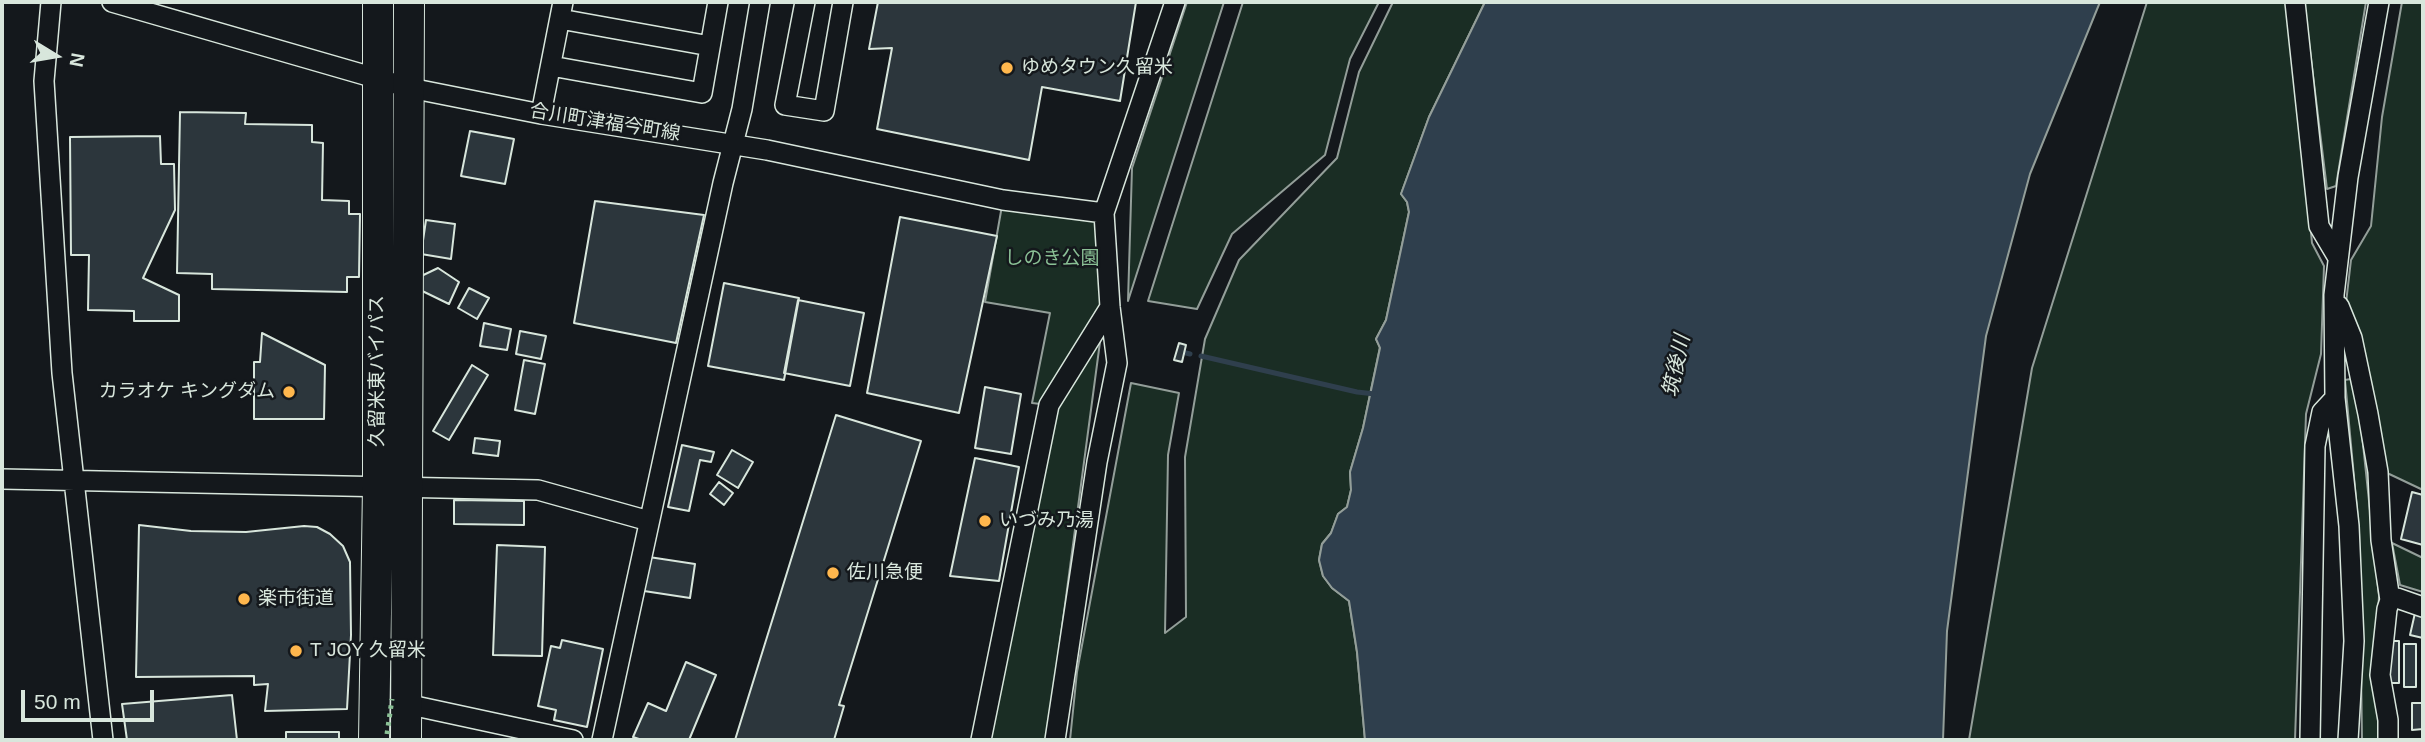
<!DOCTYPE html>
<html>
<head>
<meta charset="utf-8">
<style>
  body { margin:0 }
  #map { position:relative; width:2425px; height:742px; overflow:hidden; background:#14181c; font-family:Helvetica,sans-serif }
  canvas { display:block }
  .frame { position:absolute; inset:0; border:4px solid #d8e6dc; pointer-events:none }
  .north { position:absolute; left:21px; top:21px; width:70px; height:70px; -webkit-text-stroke:5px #14181c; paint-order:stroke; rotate:101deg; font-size:19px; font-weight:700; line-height:28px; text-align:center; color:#d8e6dc }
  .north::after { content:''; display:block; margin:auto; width:24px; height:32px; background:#d8e6dc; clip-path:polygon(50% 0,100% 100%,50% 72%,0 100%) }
  .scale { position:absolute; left:21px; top:690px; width:133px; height:32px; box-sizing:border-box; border:4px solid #d8e6dc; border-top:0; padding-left:9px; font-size:21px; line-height:24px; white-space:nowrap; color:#d8e6dc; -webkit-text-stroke:5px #14181c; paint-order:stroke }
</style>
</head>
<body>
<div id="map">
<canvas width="2425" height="742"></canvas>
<div class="frame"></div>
<div class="north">N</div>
<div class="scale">50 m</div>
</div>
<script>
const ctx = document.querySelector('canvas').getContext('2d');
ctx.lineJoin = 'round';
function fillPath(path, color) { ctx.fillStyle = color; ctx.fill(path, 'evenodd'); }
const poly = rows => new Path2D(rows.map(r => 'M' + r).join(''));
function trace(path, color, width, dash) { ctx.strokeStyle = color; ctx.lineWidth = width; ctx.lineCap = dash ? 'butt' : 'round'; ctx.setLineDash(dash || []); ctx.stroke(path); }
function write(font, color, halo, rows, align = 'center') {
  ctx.font = font + ' Helvetica,"Noto Sans JP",sans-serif'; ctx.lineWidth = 5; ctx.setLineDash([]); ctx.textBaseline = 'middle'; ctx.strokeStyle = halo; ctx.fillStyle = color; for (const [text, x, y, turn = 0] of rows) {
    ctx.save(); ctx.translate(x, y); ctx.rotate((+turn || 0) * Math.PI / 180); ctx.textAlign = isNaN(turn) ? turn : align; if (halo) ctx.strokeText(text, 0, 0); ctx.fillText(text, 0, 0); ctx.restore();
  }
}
const green = poly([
  [1187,2,1224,2,1128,301,1132,168,1187,2],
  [1243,2,1379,2,1350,59,1325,155,1232,234,1197,309,1148,301,1243,2],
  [1393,2,1485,2,1429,117,1401,194,1407,202,1409,212,1386,320,1376,339,1380,347,1363,428,1350,472,1351,490,1347,507,1338,514,1331,533,1322,544,1319,560,1323,576,1332,588,1349,601,1357,652,1365,740,1070,740,1077,672,1131,383,1179,393,1168,455,1165,633,1186,617,1185,457,1205,339,1239,260,1337,158,1359,72,1393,2],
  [2147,2,2289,2,2312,243,2324,266,2321,354,2306,414,2295,740,1969,740,2032,368,2147,2],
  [2304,2,2366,2,2336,186,2327,189,2304,2],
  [2402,2,2423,2,2423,490,2385,472,2346,303,2351,260,2371,226,2382,117,2402,2],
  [1003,200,1104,213,1110,307,1049,405,1032,403,1050,313,985,302,1003,200],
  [1102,327,1047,740,986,740,1057,404,1102,327],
  [2356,378,2379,596,2374,682,2382,740,2362,740,2359,531,2345,380,2356,378],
  [2392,543,2423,558,2423,592,2400,585,2392,543]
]);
fillPath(green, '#1a2d24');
trace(green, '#939e99', 2);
const water = poly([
  [1485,2,2100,2,2030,174,1986,336,1947,631,1943,740,1365,740,1357,652,1349,601,1332,588,1323,576,1319,560,1322,544,1331,533,1338,514,1347,507,1351,490,1350,472,1363,428,1380,348,1376,339,1386,320,1409,212,1407,202,1401,194,1429,117,1485,2]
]);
fillPath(water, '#2f3f4d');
trace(water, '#939e99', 2);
trace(poly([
  [1182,352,1190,354],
  [1201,356,1357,392,1375,394]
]), '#2f3f4d', 5);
const building = poly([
  [878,2,1136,2,1120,101,1042,87,1029,160,877,129,892,48,869,49,878,2],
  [180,112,246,113,245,124,312,125,312,142,323,143,322,200,349,201,349,214,360,214,359,277,347,277,347,292,212,289,212,274,177,273,180,112],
  [470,131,514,139,505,184,461,176,470,131],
  [160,136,161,164,174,164,175,210,143,278,179,295,179,321,134,321,134,311,88,310,89,255,71,255,70,137,160,136],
  [595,201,704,215,676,343,574,323,595,201],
  [900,217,997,236,959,413,867,393,900,217],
  [426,220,455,224,451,259,421,254,426,220],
  [438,268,459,282,449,304,412,286,413,280,438,268],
  [724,283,799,298,784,380,708,366,724,283],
  [469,288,489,298,477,319,458,308,469,288],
  [798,300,864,313,850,386,784,373,798,300],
  [484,323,511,329,507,350,480,346,484,323],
  [520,331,546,336,541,359,516,354,520,331],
  [262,333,325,365,324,419,254,419,254,362,260,362,262,333],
  [1179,343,1186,345,1182,362,1174,360,1179,343],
  [524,360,545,364,535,414,515,410,524,360],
  [472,365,488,375,449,440,433,431,472,365],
  [985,387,1021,394,1011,454,975,448,985,387],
  [836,415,921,441,839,705,844,706,834,740,735,740,836,415],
  [475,438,500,441,498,456,473,453,475,438],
  [682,445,714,452,711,462,700,460,689,511,668,507,682,445],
  [732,450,753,462,738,488,717,475,732,450],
  [975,458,1019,467,999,581,950,576,975,458],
  [719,482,733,493,724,505,710,494,719,482],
  [2412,492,2423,495,2423,545,2401,539,2412,492],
  [454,500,524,501,524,525,454,524,454,500],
  [139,525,191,531,246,532,304,526,317,527,330,534,343,546,350,562,351,635,347,709,265,711,268,684,254,685,254,676,136,677,139,525],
  [497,545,545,547,542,656,493,655,497,545],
  [649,557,695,564,690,598,644,591,649,557],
  [2415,613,2423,615,2423,638,2410,635,2415,613],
  [562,640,603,649,587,727,554,720,556,710,538,706,551,646,560,648,562,640],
  [2387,641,2399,641,2399,683,2387,683,2387,641],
  [2404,644,2416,644,2416,687,2404,687,2404,644],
  [686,662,716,675,689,740,642,740,633,737,648,703,666,711,686,662],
  [232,695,237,740,127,740,122,704,232,695],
  [2412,703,2423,703,2423,729,2412,730,2412,703],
  [286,732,339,732,339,740,286,740,286,732]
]);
fillPath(building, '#2c363c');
trace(building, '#d8e6dc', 2);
const minor = poly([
  [51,2,44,81,62,373,103,740],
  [112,2,410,88,541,114,767,150,1003,200,1104,213],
  [805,2,785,105,824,111,843,2],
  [2295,2,2319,226,2338,258],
  [560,19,710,46],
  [551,66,702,93,718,2],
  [541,114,563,2],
  [2339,306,2352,338,2368,414,2378,472,2381,540,2390,600],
  [2,479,538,490,649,521],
  [406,704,573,740],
  [602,740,723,183,742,109,760,2],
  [981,740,1049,405,1110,307],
  [1055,740,1097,462,1117,363,1110,307,1104,213,1175,2],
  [2310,740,2315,446,2322,412,2335,398],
  [2348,740,2354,641,2349,526,2335,398,2334,295,2348,177,2379,2],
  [2388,740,2388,720,2380,675,2387,609,2390,600,2397,598,2423,607]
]);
const highway = poly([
  [374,740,378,486,378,2],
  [406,740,409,2]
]);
trace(minor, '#d8e6dc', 22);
trace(highway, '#d8e6dc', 32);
trace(minor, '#14181c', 19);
trace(highway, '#14181c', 30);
trace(poly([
  [387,734,392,699]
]), '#8ac095', 5, [3.5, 5]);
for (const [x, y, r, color] of [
  [1007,68,7,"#ffb74d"],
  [289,392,7,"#ffb74d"],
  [985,521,7,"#ffb74d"],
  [833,573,7,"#ffb74d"],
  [244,599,7,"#ffb74d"],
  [296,651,7,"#ffb74d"]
]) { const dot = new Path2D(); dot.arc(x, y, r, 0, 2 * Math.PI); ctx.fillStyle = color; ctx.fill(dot); trace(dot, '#14181c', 2.5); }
write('19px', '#d8e6dc', '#14181c', [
  ["ゆめタウン久留米",1021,68],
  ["カラオケ キングダム",275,392,"right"],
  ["いづみ乃湯",999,521],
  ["佐川急便",847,573],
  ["楽市街道",258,599],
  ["T JOY 久留米",310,651]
], 'left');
write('19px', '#d8e6dc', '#14181c', [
  ["合川町津福今町線",605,123,9],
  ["久留米東バイパス",378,371,-90]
]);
write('19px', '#8ac095', '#14181c', [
  ["しのき公園",1052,259]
]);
write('italic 21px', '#d8e6dc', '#14181c', [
  ["筑後川",1677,366,-78]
]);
</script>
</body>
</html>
